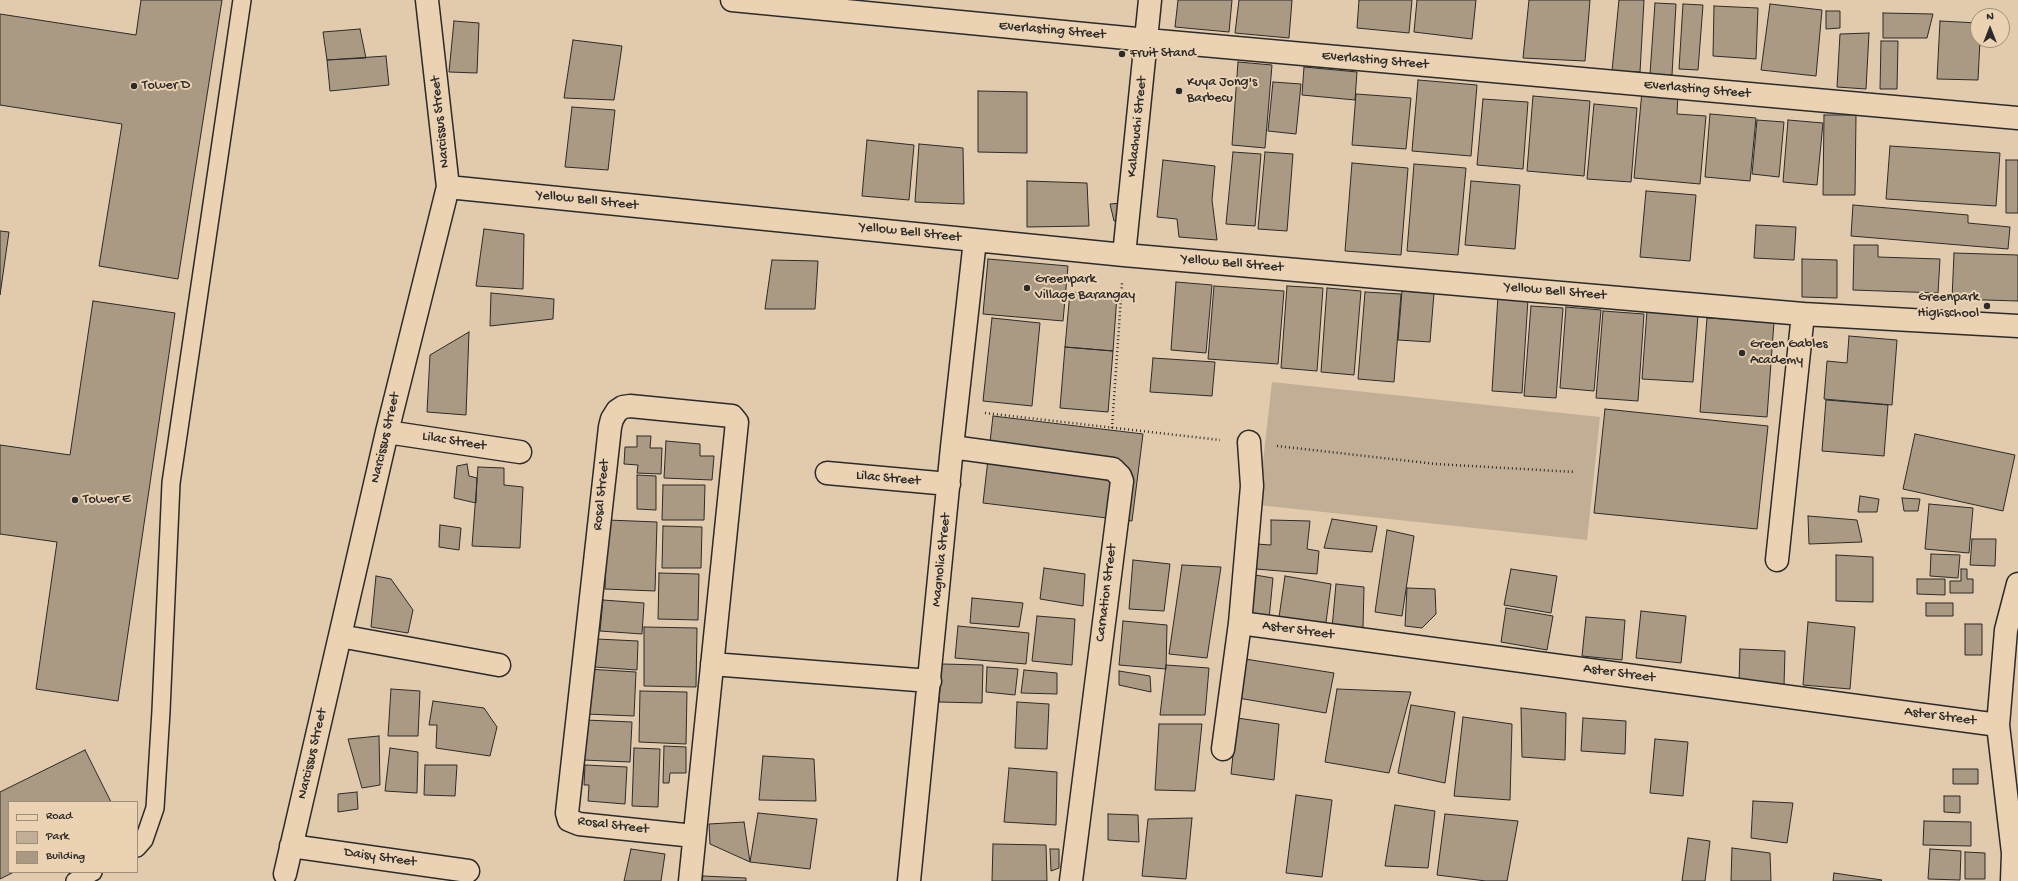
<!DOCTYPE html>
<html>
<head>
<meta charset="utf-8">
<style>
  body { margin:0 }
  #map { position:relative; width:2018px; height:881px; overflow:hidden; background:#e2cbad; font-family:"Gochi Hand",sans-serif }
  canvas { display:block }
  .legend { position:absolute; left:8px; top:801px; width:130px; height:72px; box-sizing:border-box; background:#ead2b2; border:1px solid #9e8f7c; margin:0; padding:5px 7px; list-style:none; font-size:12px; color:#2b2b2b }
  .legend li { display:flex; align-items:center; gap:8px; height:20px }
  .legend b { width:20px; border:1px solid #9e8f7c }
  .north { position:absolute; left:1970px; top:8px; width:40px; height:40px; box-sizing:border-box; background:#ead2b2; border:1px solid #9e8f7c; border-radius:50%; rotate:0deg; font-size:11px; font-weight:700; line-height:16px; text-align:center; color:#2b2b2b }
  .north::after { content:''; display:block; margin:auto; width:14px; height:18px; background:#2b2b2b; clip-path:polygon(50% 0,100% 100%,50% 72%,0 100%) }
</style>
</head>
<body>
<div id="map">
<canvas width="2018" height="881"></canvas>
<ul class="legend">
<li><b style="height:5px;background:#ead2b2"></b>Road</li>
<li><b style="height:11px;background:#c1ae95"></b>Park</li>
<li><b style="height:11px;background:#aa9a84"></b>Building</li>
</ul>
<div class="north">N</div>
</div>
<script>
const ctx = document.querySelector('canvas').getContext('2d');
ctx.lineJoin = 'round';
function fillPath(path, color) { ctx.fillStyle = color; ctx.fill(path, 'evenodd'); }
const poly = rows => new Path2D(rows.map(r => 'M' + r).join(''));
function trace(path, color, width, dash) { ctx.strokeStyle = color; ctx.lineWidth = width; ctx.lineCap = dash ? 'butt' : 'round'; ctx.setLineDash(dash || []); ctx.stroke(path); }
function write(font, color, halo, rows, align = 'center') {
  ctx.font = font + ' "Gochi Hand",sans-serif'; ctx.lineWidth = 4; ctx.setLineDash([]); ctx.textBaseline = 'middle'; ctx.strokeStyle = halo; ctx.fillStyle = color; for (const [text, x, y, turn = 0] of rows) {
    ctx.save(); ctx.translate(x, y); ctx.rotate((+turn || 0) * Math.PI / 180); ctx.textAlign = isNaN(turn) ? turn : align; if (halo) ctx.strokeText(text, 0, 0); ctx.fillText(text, 0, 0); ctx.restore();
  }
}
fillPath(poly([
  [1272,382,1600,417,1587,540,1258,505]
]), '#c1ae95');
const building = poly([
  [141,0,222,0,178,279,99,266,122,124,0,105,0,14,136,35,141,0],
  [1178,0,1232,0,1229,32,1175,27,1178,0],
  [1239,0,1292,0,1289,38,1235,33,1239,0],
  [1359,0,1412,0,1409,33,1357,28,1359,0],
  [1417,0,1476,0,1472,39,1414,32,1417,0],
  [1529,0,1590,0,1585,61,1523,58,1529,0],
  [1619,0,1644,0,1640,72,1612,71,1619,0],
  [1655,3,1676,4,1672,75,1650,74,1655,3],
  [1683,4,1703,5,1698,70,1679,69,1683,4],
  [1770,4,1822,10,1816,76,1761,70,1770,4],
  [1714,6,1758,8,1756,59,1713,56,1714,6],
  [1826,11,1840,11,1840,28,1826,29,1826,11],
  [1883,13,1933,14,1927,38,1883,38,1883,13],
  [454,21,479,23,477,73,449,72,454,21],
  [1940,21,1978,23,1978,40,1980,40,1978,80,1937,79,1940,21],
  [360,29,366,58,327,60,323,32,360,29],
  [1869,33,1866,89,1837,87,1840,34,1869,33],
  [573,40,622,46,614,100,564,98,573,40],
  [1881,41,1898,41,1897,89,1880,89,1881,41],
  [386,56,389,85,330,91,327,60,386,56],
  [1238,62,1272,65,1265,148,1232,145,1238,62],
  [1304,67,1357,72,1355,100,1302,95,1304,67],
  [1418,80,1477,85,1471,156,1412,151,1418,80],
  [1273,82,1301,84,1296,134,1268,131,1273,82],
  [978,91,1027,92,1027,153,978,152,978,91],
  [1642,91,1678,94,1677,114,1706,116,1700,184,1634,178,1642,91],
  [1356,94,1411,98,1406,149,1352,145,1356,94],
  [1533,96,1590,101,1584,176,1527,171,1533,96],
  [1483,99,1528,102,1523,169,1477,165,1483,99],
  [1594,104,1637,108,1631,182,1587,179,1594,104],
  [572,107,615,110,608,170,565,167,572,107],
  [1710,114,1756,118,1750,181,1705,177,1710,114],
  [1824,115,1856,115,1855,195,1823,195,1824,115],
  [1757,120,1784,122,1779,177,1752,174,1757,120],
  [1788,120,1823,123,1817,185,1783,182,1788,120],
  [867,140,914,145,909,200,862,196,867,140],
  [919,144,963,148,964,204,915,202,919,144],
  [1890,146,2000,153,1996,206,1886,199,1890,146],
  [1233,152,1261,154,1255,226,1226,224,1233,152],
  [1265,152,1293,154,1287,231,1258,229,1265,152],
  [1163,160,1215,166,1212,200,1217,240,1179,237,1177,219,1157,217,1163,160],
  [2006,160,2018,160,2018,213,2006,213,2006,160],
  [1352,163,1408,168,1401,255,1345,251,1352,163],
  [1414,164,1466,168,1458,255,1407,251,1414,164],
  [1027,181,1087,183,1089,226,1027,227,1027,181],
  [1471,181,1520,185,1515,249,1465,245,1471,181],
  [1646,191,1696,195,1690,261,1640,257,1646,191],
  [1122,203,1123,220,1114,221,1110,204,1122,203],
  [1853,205,1968,215,1968,223,2010,227,2008,249,1851,236,1853,205],
  [1756,225,1796,227,1794,260,1754,258,1756,225],
  [484,229,524,234,523,289,476,286,484,229],
  [0,231,9,232,0,295,0,231],
  [1854,245,1878,245,1878,257,1940,259,1938,293,1853,290,1854,245],
  [1954,253,2018,255,2018,301,1952,299,1954,253],
  [988,259,1068,266,1063,321,983,314,988,259],
  [1802,259,1837,260,1837,298,1802,297,1802,259],
  [772,260,818,261,815,309,765,309,772,260],
  [1176,282,1212,285,1206,353,1171,350,1176,282],
  [1214,286,1284,291,1278,364,1208,359,1214,286],
  [1287,286,1323,288,1317,371,1281,368,1287,286],
  [1327,288,1361,291,1354,375,1321,372,1327,288],
  [1402,291,1434,293,1430,342,1398,340,1402,291],
  [1070,292,1117,295,1113,351,1065,347,1070,292],
  [1365,292,1401,294,1394,382,1358,379,1365,292],
  [491,293,554,299,553,319,490,326,491,293],
  [1498,296,1528,299,1522,393,1492,391,1498,296],
  [93,301,175,313,118,701,36,689,57,542,0,534,0,445,70,455,93,301],
  [1531,306,1563,308,1556,398,1524,396,1531,306],
  [1566,307,1601,310,1594,391,1560,388,1566,307],
  [1603,311,1644,314,1638,401,1596,398,1603,311],
  [1647,311,1698,315,1693,382,1642,379,1647,311],
  [992,318,1040,323,1032,406,983,401,992,318],
  [1707,318,1774,322,1767,417,1700,412,1707,318],
  [469,332,466,415,427,412,430,355,469,332],
  [1849,336,1897,340,1892,405,1824,399,1827,361,1847,363,1849,336],
  [1065,347,1113,351,1108,412,1060,408,1065,347],
  [1153,358,1215,362,1212,396,1150,392,1153,358],
  [1826,400,1888,405,1884,456,1822,451,1826,400],
  [1605,409,1768,426,1757,529,1594,513,1605,409],
  [993,416,1143,434,1132,521,983,503,993,416],
  [1915,434,2015,455,2003,511,1903,489,1915,434],
  [637,436,651,436,650,448,662,448,661,474,637,473,638,465,624,464,625,447,637,447,637,436],
  [666,441,700,444,700,456,714,456,712,480,664,478,666,441],
  [467,464,469,476,477,478,476,503,454,498,457,466,467,464],
  [478,467,504,468,504,485,523,487,520,548,472,546,478,467],
  [637,475,656,476,656,510,637,509,637,475],
  [663,485,705,485,704,520,662,520,663,485],
  [1860,496,1879,499,1877,512,1858,512,1860,496],
  [1902,498,1920,499,1918,511,1904,511,1902,498],
  [1929,504,1973,508,1969,553,1925,549,1929,504],
  [1808,516,1857,520,1862,542,1809,544,1808,516],
  [1332,519,1377,526,1372,552,1324,548,1332,519],
  [607,520,657,522,655,591,605,589,607,520],
  [1271,520,1310,521,1307,549,1319,551,1317,574,1256,569,1256,544,1271,545,1271,520],
  [440,525,461,528,459,550,439,547,440,525],
  [663,526,702,527,701,568,662,568,663,526],
  [1387,530,1414,536,1402,616,1375,612,1387,530],
  [1972,539,1996,539,1995,566,1970,565,1972,539],
  [1931,554,1960,555,1958,578,1930,576,1931,554],
  [1836,555,1873,557,1873,602,1836,601,1836,555],
  [1133,560,1170,564,1164,611,1129,609,1133,560],
  [1182,565,1221,567,1207,658,1169,654,1182,565],
  [1044,568,1085,574,1083,606,1040,599,1044,568],
  [1511,569,1557,576,1551,613,1504,605,1511,569],
  [1961,569,1967,569,1967,579,1973,579,1973,593,1950,593,1950,581,1961,581,1961,569],
  [659,573,699,574,698,620,658,619,659,573],
  [1255,575,1273,578,1269,619,1249,616,1255,575],
  [376,576,391,579,413,610,408,633,371,627,376,576],
  [1285,576,1331,584,1325,630,1278,624,1285,576],
  [1917,579,1945,579,1945,595,1917,594,1917,579],
  [1336,584,1364,587,1363,628,1332,628,1336,584],
  [1407,588,1435,589,1436,614,1422,628,1405,626,1407,588],
  [972,598,1023,603,1019,627,970,623,972,598],
  [603,600,644,603,642,634,600,631,603,600],
  [1926,603,1953,603,1953,616,1926,616,1926,603],
  [1506,608,1553,616,1547,650,1501,642,1506,608],
  [1641,611,1686,616,1681,663,1636,658,1641,611],
  [1037,616,1075,619,1072,665,1032,661,1037,616],
  [1586,617,1625,620,1622,660,1582,656,1586,617],
  [1123,621,1167,625,1166,669,1119,665,1123,621],
  [1808,622,1855,627,1850,689,1803,685,1808,622],
  [1965,624,1982,624,1982,655,1965,655,1965,624],
  [958,626,1029,633,1026,664,955,658,958,626],
  [644,627,697,628,696,687,644,686,644,627],
  [597,639,638,641,637,670,595,667,597,639],
  [1740,649,1785,651,1784,686,1739,684,1740,649],
  [1245,659,1334,673,1326,713,1238,698,1245,659],
  [942,664,983,665,982,703,939,702,942,664],
  [1166,665,1209,668,1205,715,1160,715,1166,665],
  [987,667,1018,669,1015,695,986,692,987,667],
  [588,669,636,672,634,716,586,714,588,669],
  [1024,670,1057,673,1057,694,1021,693,1024,670],
  [1119,671,1150,676,1151,692,1119,685,1119,671],
  [391,689,420,691,418,736,388,736,391,689],
  [1337,689,1411,692,1389,773,1325,762,1337,689],
  [640,691,687,692,686,744,639,742,640,691],
  [433,701,484,708,497,727,490,756,436,748,437,725,429,725,433,701],
  [1017,702,1049,704,1047,749,1015,748,1017,702],
  [1411,705,1455,712,1445,783,1398,773,1411,705],
  [1521,708,1566,713,1565,760,1522,757,1521,708],
  [1463,717,1512,724,1510,800,1454,796,1463,717],
  [1237,718,1279,724,1274,780,1231,774,1237,718],
  [1583,718,1626,721,1625,754,1581,751,1583,718],
  [585,720,632,722,630,762,583,760,585,720],
  [1159,724,1202,724,1195,791,1155,790,1159,724],
  [379,736,380,785,362,788,348,739,379,736],
  [1655,739,1688,742,1683,796,1650,793,1655,739],
  [664,746,686,747,686,773,670,773,669,783,663,783,664,746],
  [390,748,418,752,417,793,385,791,390,748],
  [634,748,660,749,658,807,632,806,634,748],
  [85,750,111,802,9,802,9,872,14,872,0,879,0,792,85,750],
  [763,756,814,759,816,801,759,800,763,756],
  [425,765,457,765,455,796,424,795,425,765],
  [585,765,627,767,625,804,588,801,589,785,584,785,585,765],
  [1009,768,1057,772,1056,825,1004,822,1009,768],
  [1953,769,1978,769,1978,784,1953,784,1953,769],
  [357,792,358,809,338,812,338,794,357,792],
  [1296,795,1332,800,1322,877,1286,873,1296,795],
  [1944,796,1960,796,1960,813,1944,812,1944,796],
  [1753,801,1793,803,1787,843,1751,838,1753,801],
  [1395,805,1435,811,1428,868,1385,866,1395,805],
  [758,813,817,819,810,869,750,862,758,813],
  [1108,814,1138,815,1139,842,1108,840,1108,814],
  [1445,814,1518,821,1507,881,1486,881,1437,875,1445,814],
  [1192,818,1186,879,1142,876,1148,819,1192,818],
  [1924,821,1971,822,1971,846,1923,845,1924,821],
  [744,822,750,862,710,844,709,824,744,822],
  [1688,838,1710,841,1705,881,1682,881,1688,838],
  [993,844,1046,845,1047,881,992,881,993,844],
  [1732,848,1770,853,1771,881,1731,881,1732,848],
  [631,849,665,854,661,881,624,881,631,849],
  [1050,849,1059,849,1059,868,1051,871,1050,849],
  [1930,849,1961,851,1960,880,1928,879,1930,849],
  [1965,852,1985,853,1985,879,1965,879,1965,852],
  [1834,873,1882,880,1881,881,1833,881,1834,873],
  [703,876,746,878,746,881,702,881,703,876]
]);
fillPath(building, '#aa9a84');
trace(building, '#2b2b2b', 1);
const lane = poly([
  [137,848,144,840,155,808,161,711,171,483,242,0],
  [75,881,93,872]
]);
const street = poly([
  [732,0,1147,40,2018,118],
  [448,187,1124,255,1803,314,2018,326],
  [1124,255,1150,0],
  [387,432,520,452],
  [952,447,1113,469,1120,476,1122,481,1071,881],
  [827,473,949,484],
  [1777,560,1803,314],
  [1240,623,1998,725],
  [340,636,499,665],
  [712,664,930,681],
  [1223,749,1240,623,1252,486,1249,442],
  [291,846,468,871],
  [285,874,387,432,448,187,427,0],
  [690,881,737,422,732,416,630,406,623,407,617,411,612,419,610,427,567,813,569,820,579,824,694,836],
  [909,881,952,447,975,240],
  [2012,881,2013,853,1998,725,2006,630,2018,584]
]);
trace(lane, '#2b2b2b', 20);
trace(street, '#2b2b2b', 25);
trace(poly([
  [985,413,1220,440],
  [1112,428,1122,283],
  [1277,446,1436,464,1575,472]
]), '#2b2b2b', 2.5, [1, 3]);
trace(lane, '#ead2b2', 17);
trace(street, '#ead2b2', 22);
for (const [x, y, r, color] of [
  [1122,54,4,"#2b2b2b"],
  [134,86,4,"#2b2b2b"],
  [1179,91,4,"#2b2b2b"],
  [1027,288,4,"#2b2b2b"],
  [1987,306,4,"#2b2b2b"],
  [1742,353,4,"#2b2b2b"],
  [75,500,4,"#2b2b2b"]
]) { const dot = new Path2D(); dot.arc(x, y, r, 0, 2 * Math.PI); ctx.fillStyle = color; ctx.fill(dot); trace(dot, '#ead2b2', 1.5); }
write('14px', '#2b2b2b', '#ead2b2', [
  ["Everlasting Street",1052,31,5],
  ["Everlasting Street",1375,61,5],
  ["Everlasting Street",1697,90,5],
  ["Narcissus Street",441,122,-96],
  ["Kalachuchi Street",1138,127,-84],
  ["Yellow Bell Street",587,201,6],
  ["Yellow Bell Street",910,233,6],
  ["Yellow Bell Street",1232,264,5],
  ["Yellow Bell Street",1555,292,5],
  ["Narcissus Street",386,438,-77],
  ["Lilac Street",454,442,9],
  ["Lilac Street",888,479,5],
  ["Rosal Street",602,495,-84],
  ["Magnolia Street",942,560,-84],
  ["Carnation Street",1107,593,-83],
  ["Aster Street",1298,631,8],
  ["Aster Street",1619,674,8],
  ["Aster Street",1940,717,8],
  ["Narcissus Street",313,754,-77],
  ["Rosal Street",613,826,7],
  ["Daisy Street",380,858,8]
]);
write('14px', '#2b2b2b', '#ead2b2', [
  ["Fruit Stand",1130,54],
  ["Kuya Jong's",1187,83],
  ["Barbecu",1187,99],
  ["Tower D",142,86],
  ["Greenpark",1035,280],
  ["Village Barangay",1035,296],
  ["Greenpark",1979,298,"right"],
  ["Highschool",1979,314,"right"],
  ["Green Gables",1750,345],
  ["Academy",1750,361],
  ["Tower E",83,500]
], 'left');
</script>
</body>
</html>
